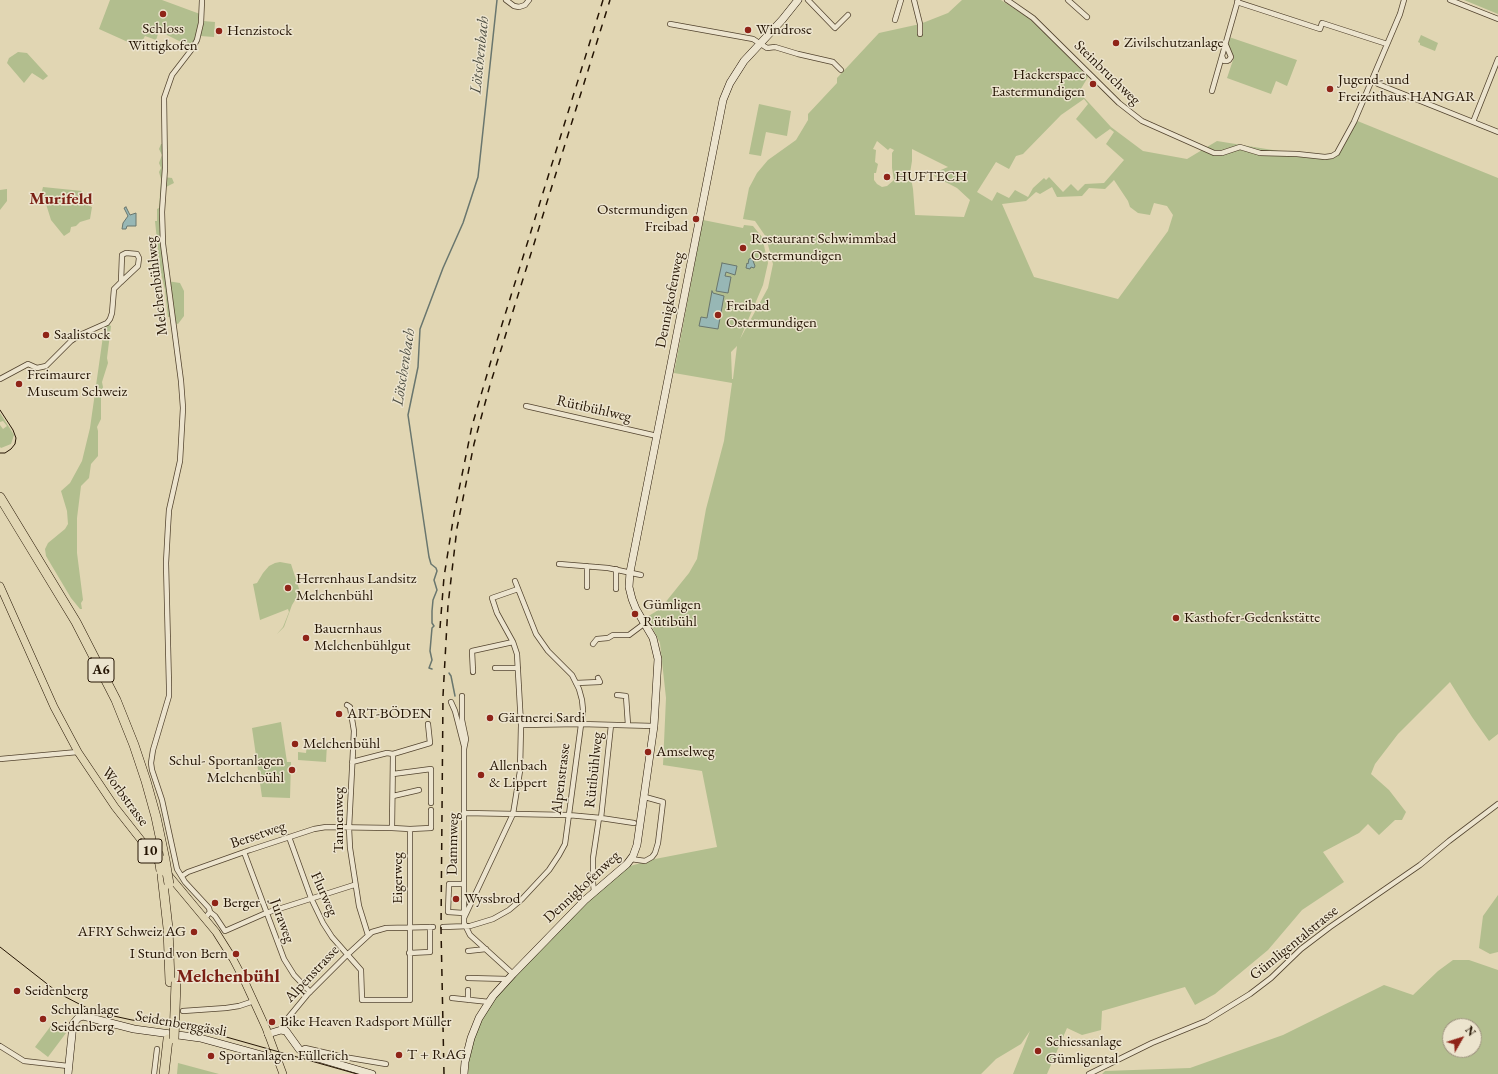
<!DOCTYPE html>
<html>
<head>
<meta charset="utf-8">
<style>
  body { margin:0 }
  #map { position:relative; width:1498px; height:1074px; overflow:hidden; background:#e1d6b3; font-family:"EB Garamond",serif }
  canvas { display:block }
  .north { position:absolute; left:1442px; top:1018px; width:40px; height:40px; box-sizing:border-box; background:#ece4ce; border:1px solid #9c917d; border-radius:50%; rotate:51deg; font-size:11px; font-weight:700; line-height:16px; text-align:center; color:#241403 }
  .north::after { content:''; display:block; margin:auto; width:14px; height:18px; background:#8f2418; clip-path:polygon(50% 0,100% 100%,50% 72%,0 100%) }
</style>
</head>
<body>
<div id="map">
<canvas width="1498" height="1074"></canvas>
<div class="north">N</div>
</div>
<script>
const ctx = document.querySelector('canvas').getContext('2d');
ctx.lineJoin = 'round';
function fillPath(path, color) { ctx.fillStyle = color; ctx.fill(path, 'evenodd'); }
const poly = rows => new Path2D(rows.map(r => 'M' + r).join(''));
function trace(path, color, width, dash) { ctx.strokeStyle = color; ctx.lineWidth = width; ctx.lineCap = dash ? 'butt' : 'round'; ctx.setLineDash(dash || []); ctx.stroke(path); }
function write(font, color, halo, rows, align = 'center') {
  ctx.font = font + ' "EB Garamond",serif'; ctx.lineWidth = 3; ctx.setLineDash([]); ctx.textBaseline = 'middle'; ctx.strokeStyle = halo; ctx.fillStyle = color; for (const [text, x, y, turn = 0] of rows) {
    ctx.save(); ctx.translate(x, y); ctx.rotate((+turn || 0) * Math.PI / 180); ctx.textAlign = isNaN(turn) ? turn : align; if (halo) ctx.strokeText(text, 0, 0); ctx.fillText(text, 0, 0); ctx.restore();
  }
}
fillPath(poly([
  [110,0,162,0,200,14,196,37,194,43,191,47,159,31,156,40,145,36,139,47,99,29],
  [962,0,1001,0,1030,19,1051,39,1088,77,1079,92,1111,127,1143,151,1187,159,1217,141,1316,157,1333,156,1355,120,1498,178,1498,734,1489,741,1472,717,1450,682,1398,734,1375,764,1371,774,1389,790,1406,812,1402,820,1395,820,1379,835,1368,824,1359,833,1323,852,1344,882,1302,910,1268,950,1215,994,1195,1005,1185,987,1102,1011,1101,1030,1082,1035,1067,1028,1047,1074,1013,1074,1030,1031,1021,1044,996,1059,981,1074,468,1074,470,1047,493,996,535,950,623,868,655,859,717,847,702,771,663,765,666,698,660,643,647,617,660,609,689,573,697,559,706,509,724,441,732,383,674,373,703,220,743,228,744,225,753,226,762,237,768,263,763,285,740,339,768,288,773,264,766,237,755,221,743,219,749,188,757,173,768,160,796,140,808,120,808,114,837,83,837,78,879,33,920,24,948,13],
  [1084,99,1088,104,1076,119,1096,139,1110,129,1114,132,1106,144,1124,160,1104,183,1085,184,1078,191,1071,184,1063,192,1049,177,1046,180,1044,178,1033,188,1028,197,1015,190,1009,198,997,192,992,201,977,192,996,162,1009,169,1016,156,1023,154,1061,115],
  [877,141,888,150,890,148,894,150,892,153,892,168,894,180,887,186,882,187,877,184,874,180,874,173,876,173,878,164,875,162,876,150,873,149],
  [912,149,948,167,936,172,934,176,957,188,970,200,964,217,915,215,913,189,910,173,912,161],
  [1114,180,1128,201,1130,207,1138,213,1150,215,1154,203,1167,206,1173,215,1168,231,1118,299,1034,277,1002,204,1026,201,1036,192,1040,194,1052,187,1057,197,1082,196,1089,188,1105,189],
  [737,346,733,379,732,379,731,352],
  [1464,0,1498,0,1498,14],
  [203,21,215,22,214,37,200,36],
  [1421,35,1438,43,1435,51,1420,45,1420,43,1418,42],
  [1229,37,1297,60,1287,86,1276,81,1271,94,1227,78,1234,57,1229,47],
  [18,52,27,53,48,76,43,80,32,73,24,83,7,63,9,58],
  [759,104,791,111,787,136,766,132,761,156,749,154],
  [161,144,164,144,164,177,172,178,174,183,164,188,162,212,167,281,180,283,184,291,184,316,178,324,175,323,173,317,168,317,165,290,160,269,155,221,157,221,157,209,159,208,161,179,159,172,161,168,159,163,162,155,159,149],
  [43,187,82,191,81,198,86,204,92,207,90,219,80,222,76,226,71,227,70,232,64,236,51,220,42,191],
  [7,189,7,201,0,210,0,190],
  [107,324,111,326,107,358,108,363,102,382,103,387,101,397,101,419,97,427,98,431,98,456,91,464,89,478,81,486,77,518,77,553,83,600,81,603,82,609,80,609,71,598,46,556,45,549,48,543,65,529,68,524,67,511,61,491,70,483,82,461,90,428,104,329,103,326],
  [0,413,11,430,14,435,11,444,1,448,0,447,0,425,3,429,7,426,3,421,0,422],
  [280,562,291,564,300,592,292,605,284,627,277,634,262,643,260,620,253,584,257,583,263,573,269,566,275,563],
  [288,609,289,612,283,627,277,634,262,643,260,620],
  [281,722,287,762,291,762,290,798,262,797,252,728],
  [307,743,327,744,326,762,298,760,298,752,306,753],
  [1498,895,1498,952,1490,954,1479,948,1483,916],
  [1453,960,1469,960,1498,970,1498,1074,1102,1074,1105,1071,1190,1068,1283,1035,1384,985,1413,995,1438,971],
  [1450,1026,1474,1026,1474,1050,1450,1050],
  [53,1023,66,1033,48,1057,35,1047],
  [178,1063,219,1074,177,1074]
]), '#b2be8e');
const water = poly([
  [126,207,130,215,136,213,136,226,127,226,126,229,122,229,123,223,128,216,124,208,126,207],
  [752,258,755,266,754,268,751,267,750,269,746,268,747,263,748,264,749,259,752,258],
  [722,263,737,266,735,275,726,272,725,276,731,277,728,293,716,291,722,263],
  [712,291,713,293,724,296,718,329,699,326,701,317,707,318,712,291]
]);
fillPath(water, '#97b7b5');
trace(water, '#69766e', 1);
trace(poly([
  [432,669,429,668,432,660,430,651,432,628,434,626,432,623,432,611,433,600,437,590,434,580,437,571,436,568,431,564,429,557,408,415,418,367,420,329,443,268,463,223,478,177,497,0],
  [449,673,451,676,455,696]
]), '#69766e', 1.5);
const street = poly([
  [202,0,201,23,197,40,192,49,172,75,164,98,165,168,162,212,163,244,181,381,183,408,180,461,169,510,168,526,166,563,169,686,169,696,153,750,151,763,152,770,162,800,177,869,185,882,209,908,210,912,205,918],
  [506,0,514,6,519,7,525,5,529,0],
  [808,0,835,28,848,15],
  [914,0,920,24,920,34],
  [1007,0,1033,18,1119,103,1142,121,1214,153,1222,153,1240,147,1260,153,1297,154,1325,157,1332,156,1337,153,1354,122,1400,14,1404,0],
  [1068,0,1087,17],
  [1450,0,1498,19],
  [1237,2,1320,29,1322,23,1387,44],
  [895,20,901,0],
  [670,24,753,39,767,48,775,47,798,54,833,62,841,70],
  [1222,56,1224,61,1227,61,1229,60,1231,57,1226,45],
  [1378,84,1498,132],
  [1212,91,1238,0],
  [1473,122,1498,59],
  [0,379,28,364,37,368,46,366,71,341,80,335,107,323,110,319,112,313,114,289,121,282,138,266,139,258,137,254,126,253,122,255,121,282],
  [526,406,657,436],
  [559,564,608,568,641,575],
  [616,569,616,589],
  [587,587,587,566],
  [593,644,597,639,608,638,613,635,629,635,645,623],
  [495,668,518,668],
  [473,672,472,651,513,642],
  [576,683,600,682,598,678],
  [617,695,626,696,628,725],
  [462,696,462,720,466,739,464,749,464,923,470,935,513,974],
  [451,702,455,711,464,746],
  [347,705,350,707,354,731,349,828,350,848,359,906,368,935],
  [521,725,580,724,654,726],
  [0,759,78,752],
  [352,762,387,753,393,754,430,743,428,724],
  [393,774,431,769,431,803],
  [393,796,419,790],
  [465,813,568,815,601,818,634,823],
  [601,818,611,725],
  [410,829,431,828,431,810],
  [289,837,311,898,323,923,332,937,361,970,362,1000,410,1000,410,829,392,828,393,754],
  [244,852,284,959,294,975,310,992],
  [631,859,645,861,652,857,655,853,658,843,663,802,645,797],
  [182,876,188,872,250,850,314,829,326,827,392,828],
  [594,891,593,883,593,858,599,818],
  [210,912,215,916,225,931,266,913,354,885],
  [464,913,448,912,449,884,464,884],
  [464,918,513,814,520,771,521,725,517,654,513,642,497,613,492,598,518,589],
  [443,927,470,926,480,923,493,919,509,910,522,899,549,870,559,855,565,844,583,710,582,700,579,689,572,675,548,651,536,634,515,581],
  [468,951,486,949],
  [409,953,430,952,430,927],
  [468,978,508,979],
  [452,998,489,1002],
  [468,1000,468,990],
  [183,1011,226,1008,239,1006,254,1001],
  [284,1030,288,1018,307,995,347,955,372,932,386,928,433,927],
  [0,1046,24,1061,68,1066],
  [300,1050,305,1048,344,1057,386,1064],
  [154,1074,157,1049],
  [1089,1074,1152,1043,1206,1021,1250,994,1271,978,1301,949,1330,927,1420,865,1449,841,1498,804]
]);
const secondary = poly([
  [268,1034,281,1030,286,1031,299,1049,307,1055,372,1074],
  [68,1074,73,1024,78,1018,83,1016,134,1029,200,1038,269,1057,277,1057],
  [464,1074,465,1062,471,1038,479,1018,493,996,513,974,585,900,627,864,633,856,637,845,654,726,658,659,653,638,636,609,632,599,629,587,630,572,723,100,730,83,744,61,782,20,798,0]
]);
const primary = poly([
  [0,586,54,707,78,752,115,807,160,864],
  [166,872,216,932,233,959,244,980,266,1028,283,1074]
]);
const highway = poly([
  [0,497,76,622,116,700,134,745,146,781,156,817,165,860],
  [162,875,168,928,170,982],
  [164,1074,168,1039]
]);
trace(street, '#53442f', 6);
trace(secondary, '#241403', 8);
trace(primary, '#241403', 8);
trace(highway, '#241403', 10);
trace(street, '#ece4ce', 4.5);
trace(secondary, '#ece4ce', 7);
trace(primary, '#e1d6b3', 7);
trace(highway, '#e1d6b3', 9);
trace(poly([
  [0,410,13,430,16,438,15,444,11,449,5,453,0,453],
  [0,947,60,994,83,1006,100,1013,132,1020,198,1029,357,1074]
]), '#241403', 1);
trace(poly([
  [440,628,444,577,454,514,472,426,495,347,603,0],
  [444,1074,441,929,443,696,448,605,457,528,474,444,490,385,610,0]
]), '#241403', 1.5, [7, 7]);
const highwayBridge = poly([
  [158,852,161,871],
  [165,860,169,884],
  [174,1039,176,982]
]);
trace(highwayBridge, '#241403', 10, []);
trace(highwayBridge, '#e1d6b3', 9);
for (const [x, y, r, color] of [
  [163,14,4,"#8f2418"],
  [748,30,4,"#8f2418"],
  [219,31,4,"#8f2418"],
  [1116,43,4,"#8f2418"],
  [1093,84,4,"#8f2418"],
  [1330,89,4,"#8f2418"],
  [887,177,4,"#8f2418"],
  [696,219,4,"#8f2418"],
  [743,248,4,"#8f2418"],
  [718,315,4,"#8f2418"],
  [46,335,4,"#8f2418"],
  [19,384,4,"#8f2418"],
  [288,588,4,"#8f2418"],
  [635,614,4,"#8f2418"],
  [1176,618,4,"#8f2418"],
  [306,638,4,"#8f2418"],
  [339,714,4,"#8f2418"],
  [490,718,4,"#8f2418"],
  [295,744,4,"#8f2418"],
  [648,752,4,"#8f2418"],
  [292,770,4,"#8f2418"],
  [481,775,4,"#8f2418"],
  [456,899,4,"#8f2418"],
  [215,903,4,"#8f2418"],
  [194,932,4,"#8f2418"],
  [236,954,4,"#8f2418"],
  [17,991,4,"#8f2418"],
  [43,1019,4,"#8f2418"],
  [272,1022,4,"#8f2418"],
  [1038,1051,4,"#8f2418"],
  [399,1055,4,"#8f2418"],
  [211,1056,4,"#8f2418"]
]) { const dot = new Path2D(); dot.arc(x, y, r, 0, 2 * Math.PI); ctx.fillStyle = color; ctx.fill(dot); trace(dot, '#ece4ce', 1.5); }
for (const [x, y, w] of [
  [101,670,26],
  [150,851,24]
]) { const box = new Path2D(); box.roundRect(x - w / 2, y - 12, w, 24, 3); ctx.fillStyle = '#ece4ce'; ctx.fill(box); trace(box, '#241403', 1); }
write('bold 14px', '#241403', null, [
  ["A6",101,670],
  ["10",150,851]
]);
write('15px', '#241403', '#ece4ce', [
  ["Schloss",163,29,"center"],
  ["Wittigkofen",163,46,"center"],
  ["Windrose",756,30],
  ["Henzistock",227,31],
  ["Zivilschutzanlage",1124,43],
  ["Hackerspace",1085,75,"right"],
  ["Eastermundigen",1085,92,"right"],
  ["Jugend- und",1338,80],
  ["Freizeithaus HANGAR",1338,97],
  ["HUFTECH",895,177],
  ["Ostermundigen",688,210,"right"],
  ["Freibad",688,227,"right"],
  ["Restaurant Schwimmbad",751,239],
  ["Ostermundigen",751,256],
  ["Freibad",726,306],
  ["Ostermundigen",726,323],
  ["Saalistock",54,335],
  ["Freimaurer",27,375],
  ["Museum Schweiz",27,392],
  ["Herrenhaus Landsitz",296,579],
  ["Melchenbühl",296,596],
  ["Gümligen",643,605],
  ["Rütibühl",643,622],
  ["Kasthofer-Gedenkstätte",1184,618],
  ["Bauernhaus",314,629],
  ["Melchenbühlgut",314,646],
  ["ART-BÖDEN",347,714],
  ["Gärtnerei Sardi",498,718],
  ["Melchenbühl",303,744],
  ["Amselweg",656,752],
  ["Schul- Sportanlagen",284,761,"right"],
  ["Melchenbühl",284,778,"right"],
  ["Allenbach",489,766],
  ["& Lippert",489,783],
  ["Wyssbrod",464,899],
  ["Berger",223,903],
  ["AFRY Schweiz AG",186,932,"right"],
  ["I Stund von Bern",228,954,"right"],
  ["Seidenberg",25,991],
  ["Schulanlage",51,1010],
  ["Seidenberg",51,1027],
  ["Bike Heaven Radsport Müller",280,1022],
  ["Schiessanlage",1046,1042],
  ["Gümligental",1046,1059],
  ["T + R AG",407,1055],
  ["Sportanlagen Füllerich",219,1056]
], 'left');
write('15px', '#241403', '#ece4ce', [
  ["Steinbruchweg",1107,73,44],
  ["Melchenbühlweg",157,286,-97],
  ["Dennigkofenweg",670,300,-79],
  ["Rütibühlweg",594,409,13],
  ["Rütibühlweg",594,770,-84],
  ["Alpenstrasse",561,779,-83],
  ["Worbstrasse",125,797,54],
  ["Tannenweg",339,820,-90],
  ["Bersetweg",258,835,-19],
  ["Dammweg",453,844,-89],
  ["Eigerweg",398,878,-90],
  ["Dennigkofenweg",582,887,-43],
  ["Flurweg",324,894,66],
  ["Juraweg",282,921,70],
  ["Gümligentalstrasse",1294,943,-39],
  ["Alpenstrasse",312,974,-47],
  ["Seidenberggässli",181,1024,10]
]);
write('italic 16px', '#4c4d41', '#ece4ce', [
  ["Lötschenbach",480,55,-84],
  ["Lötschenbach",404,367,-81]
]);
write('bold 17px', '#7a1f14', '#ece4ce', [
  ["Murifeld",61,199]
]);
write('bold 19px', '#7a1f14', '#ece4ce', [
  ["Melchenbühl",228,977]
]);
</script>
</body>
</html>
